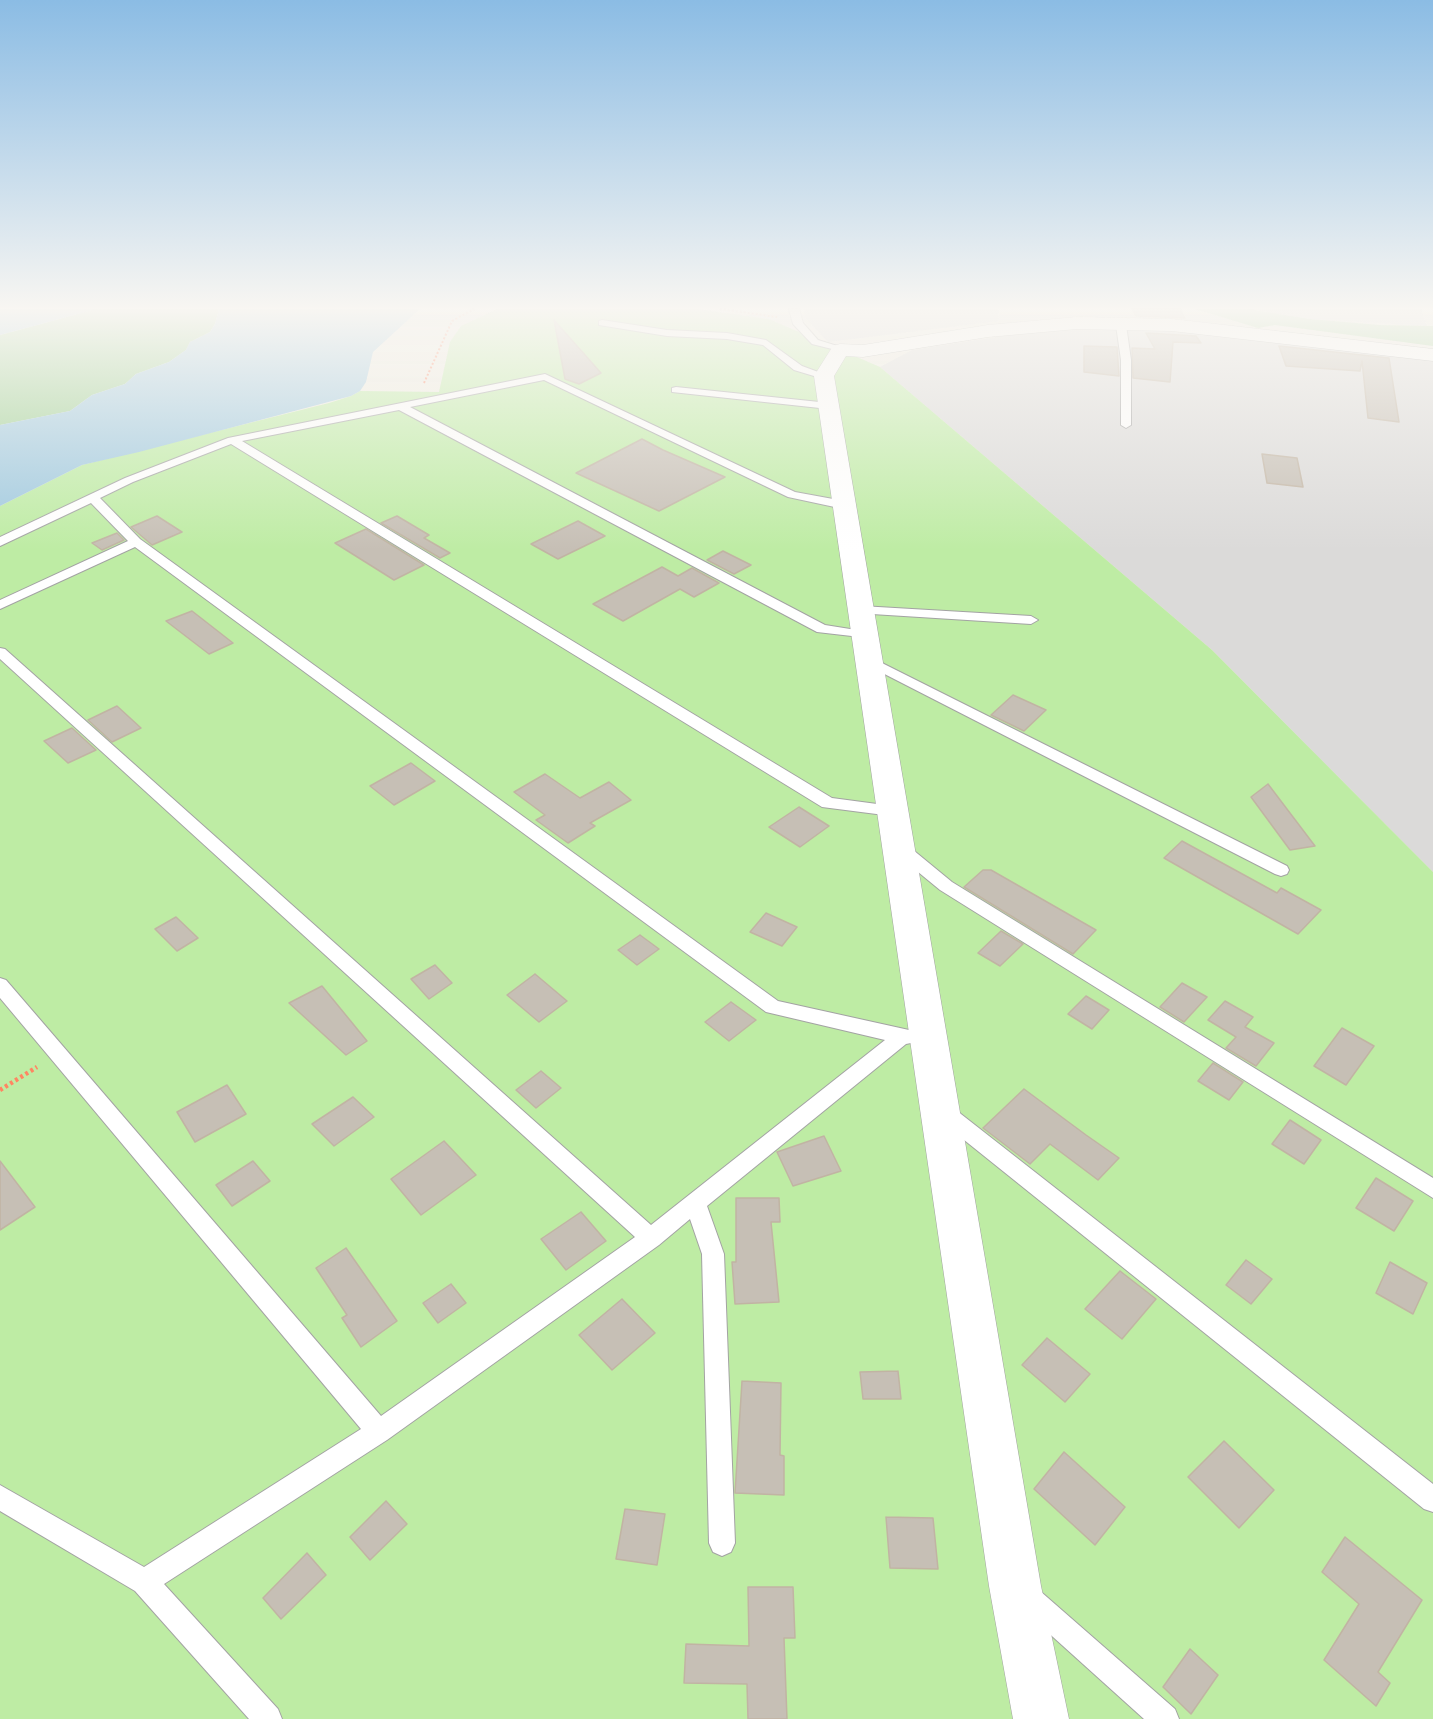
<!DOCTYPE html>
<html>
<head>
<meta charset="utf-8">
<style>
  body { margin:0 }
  canvas { display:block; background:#efece1 }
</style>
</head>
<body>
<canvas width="1433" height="1719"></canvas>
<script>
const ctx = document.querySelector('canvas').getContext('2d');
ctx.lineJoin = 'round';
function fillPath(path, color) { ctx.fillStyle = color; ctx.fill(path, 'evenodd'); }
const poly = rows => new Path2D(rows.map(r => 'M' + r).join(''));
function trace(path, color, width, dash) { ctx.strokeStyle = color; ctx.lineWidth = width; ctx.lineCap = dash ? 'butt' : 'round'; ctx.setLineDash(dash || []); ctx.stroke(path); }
fillPath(poly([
  [804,309,998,309,999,321,828,342,806,319],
  [1248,309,1421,309,1427,326,1310,319],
  [1153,325,1433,356,1433,872,1212,650,880,367,912,350,1034,331]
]), '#dbdad9');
fillPath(poly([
  [497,309,697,309,769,319,880,367,1212,650,1433,872,1433,1719,0,1719,0,506,82,465,329,403,351,396,360,391,439,392,450,342,461,326]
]), '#beeca4');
fillPath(poly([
  [96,309,219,309,215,324,210,332,190,342,186,350,169,362,136,374,125,384,92,395,70,411,0,425,0,335],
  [1195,309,1248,309,1310,319,1380,325,1433,326,1433,346,1275,325,1258,328]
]), '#9ed094');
fillPath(poly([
  [0,309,96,309,0,335],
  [219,309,420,309,373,352,366,382,360,391,351,396,139,452,82,465,0,506,0,425,70,411,92,395,125,384,136,374,169,362,186,350,190,342,210,332,215,324]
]), '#9fc9df');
const building = poly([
  [1132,309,1180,309,1185,318,1136,316,1132,309],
  [554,320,601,373,579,384,565,379,554,320],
  [1146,333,1196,336,1201,343,1173,342,1170,382,1133,378,1132,348,1155,349,1146,333],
  [1084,346,1117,347,1119,376,1084,372,1084,346],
  [1279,346,1389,358,1399,422,1368,418,1362,361,1360,371,1286,366,1279,346],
  [642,439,663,450,725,477,659,511,576,473,642,439],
  [1262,454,1297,458,1303,487,1267,483,1262,454],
  [157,516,182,532,152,545,131,527,157,516],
  [397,516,429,535,424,538,450,553,440,558,381,523,397,516],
  [578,521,605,536,558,559,531,544,578,521],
  [366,529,424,565,394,580,335,543,366,529],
  [117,533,124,540,102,550,92,543,117,533],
  [723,551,751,565,734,574,707,560,723,551],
  [662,567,678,576,692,568,719,583,694,597,680,589,623,621,593,604,662,567],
  [192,611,233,643,209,654,166,621,192,611],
  [1013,695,1046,710,1024,731,991,715,1013,695],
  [117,706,141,728,112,742,88,720,117,706],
  [72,728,96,750,68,763,44,741,72,728],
  [411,763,435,781,394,805,370,786,411,763],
  [545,774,580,798,609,782,631,800,590,823,595,826,568,843,536,820,545,815,514,792,545,774],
  [1268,784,1315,846,1290,850,1251,797,1268,784],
  [799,807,829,826,800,847,769,827,799,807],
  [1182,841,1277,893,1281,888,1321,910,1298,934,1164,858,1182,841],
  [983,870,991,870,1096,930,1073,954,964,887,983,870],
  [766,913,797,927,782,946,750,932,766,913],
  [176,917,198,938,177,951,155,929,176,917],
  [1001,931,1023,944,1000,966,978,953,1001,931],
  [640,935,659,949,637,965,618,950,640,935],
  [435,965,452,983,429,999,411,979,435,965],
  [535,974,567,1001,539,1022,507,995,535,974],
  [1182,983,1207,997,1184,1022,1160,1007,1182,983],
  [322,986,367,1041,346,1055,289,1003,322,986],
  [1086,996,1109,1010,1092,1029,1068,1014,1086,996],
  [1225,1001,1253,1017,1245,1027,1274,1043,1256,1066,1226,1048,1236,1037,1208,1020,1225,1001],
  [731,1002,756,1020,729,1041,705,1022,731,1002],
  [1342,1028,1374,1046,1346,1085,1314,1066,1342,1028],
  [1213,1063,1243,1082,1229,1100,1198,1081,1213,1063],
  [541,1071,561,1088,536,1108,516,1090,541,1071],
  [227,1085,246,1114,195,1142,177,1112,227,1085],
  [1024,1089,1086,1135,1119,1158,1098,1180,1050,1144,1030,1164,983,1128,1024,1089],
  [353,1097,374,1117,334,1146,312,1124,353,1097],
  [1290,1120,1321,1140,1304,1164,1272,1144,1290,1120],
  [824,1136,841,1171,793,1186,777,1152,824,1136],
  [444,1141,476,1175,421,1215,391,1179,444,1141],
  [0,1161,35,1207,0,1230,0,1161],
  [253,1161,270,1181,232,1206,216,1185,253,1161],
  [1376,1178,1413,1201,1394,1231,1356,1208,1376,1178],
  [736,1198,779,1198,780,1222,771,1222,779,1302,735,1304,732,1262,736,1262,736,1198],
  [581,1212,606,1241,566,1270,541,1239,581,1212],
  [346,1248,397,1321,361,1347,342,1318,347,1315,316,1268,346,1248],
  [1246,1260,1272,1279,1251,1304,1226,1285,1246,1260],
  [1390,1262,1427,1283,1413,1314,1376,1293,1390,1262],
  [1120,1271,1156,1299,1122,1339,1085,1309,1120,1271],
  [451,1284,466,1303,438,1323,423,1303,451,1284],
  [622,1299,655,1333,612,1370,579,1335,622,1299],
  [1047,1338,1090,1374,1065,1402,1022,1365,1047,1338],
  [898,1371,901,1399,863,1399,860,1372,898,1371],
  [742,1381,781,1383,780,1455,784,1456,784,1495,735,1493,742,1381],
  [1224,1441,1274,1490,1239,1528,1188,1477,1224,1441],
  [1064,1452,1125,1507,1095,1545,1034,1489,1064,1452],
  [386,1501,407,1524,370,1560,350,1537,386,1501],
  [625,1509,665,1514,657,1565,616,1559,625,1509],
  [886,1517,933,1518,938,1569,890,1568,886,1517],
  [1345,1537,1422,1600,1378,1672,1390,1683,1376,1706,1324,1660,1359,1604,1322,1572,1345,1537],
  [307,1553,326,1575,281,1619,263,1598,307,1553],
  [748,1587,793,1587,795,1638,784,1638,787,1719,748,1719,747,1684,684,1683,686,1644,749,1646,748,1587],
  [1190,1649,1218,1675,1191,1714,1163,1687,1190,1649]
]);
fillPath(building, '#c6bfb5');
trace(building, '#c1b4a3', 1.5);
const lane = poly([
  [789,309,799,309,803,323,818,340,844,348,844,352,812,344,793,324,789,309],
  [602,320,667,330,727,333,766,340,802,366,829,376,824,379,794,370,763,345,727,339,667,336,599,325,599,321,602,320],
  [1121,322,1126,325,1131,360,1131,425,1126,428,1121,425,1121,360,1116,325,1121,322],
  [545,374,795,492,844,501,850,505,844,509,788,497,544,380,410,407,825,625,869,632,871,635,869,638,817,632,399,410,242,441,832,798,892,806,898,807,900,811,898,815,892,816,822,807,231,444,133,482,100,498,140,539,778,1001,909,1030,916,1032,918,1037,916,1042,906,1044,707,1206,724,1254,735,1543,731,1552,722,1556,713,1552,709,1543,702,1254,690,1219,659,1245,387,1440,164,1584,278,1709,282,1719,249,1719,135,1591,0,1511,0,1485,144,1567,361,1429,0,998,0,978,6,980,381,1416,635,1237,0,659,0,648,5,649,651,1225,885,1040,766,1012,135,547,0,609,0,600,128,541,91,503,0,546,0,537,125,478,228,438,545,374],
  [676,387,829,403,834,406,829,409,672,392,672,388,676,387],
  [861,606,1031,616,1038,620,1031,624,856,613,854,610,861,606],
  [868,656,1287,866,1289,870,1287,874,1281,876,1275,874,863,663,861,660,868,656],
  [901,843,907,845,952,882,1433,1178,1433,1198,940,890,895,853,893,849,895,845,901,843],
  [945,1105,952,1107,1433,1484,1433,1512,1424,1509,938,1119,935,1113,938,1107,945,1105],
  [1031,1587,1040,1591,1175,1709,1179,1719,1144,1719,1022,1609,1018,1600,1022,1591,1031,1587]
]);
const street = poly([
  [1077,317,1172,319,1433,349,1433,361,1172,331,1077,329,988,337,863,357,846,356,834,376,1041,1586,1069,1719,1013,1719,989,1586,814,376,833,346,840,344,863,345,988,325,1077,317]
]);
trace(lane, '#a3a3a3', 2);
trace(street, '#a3a3a3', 1);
trace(poly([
  [720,309,777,317],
  [424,383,452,321,474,309]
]), '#ff8662', 2, [2, 2]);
trace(poly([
  [0,1090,37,1067]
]), '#ff8662', 4.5, [3, 3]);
fillPath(lane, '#fff');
fillPath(street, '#fff');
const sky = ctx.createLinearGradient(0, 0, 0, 550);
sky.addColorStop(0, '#8bbce4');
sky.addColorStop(0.56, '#f8f6f2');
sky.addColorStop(1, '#f8f6f200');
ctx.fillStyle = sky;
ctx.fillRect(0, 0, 1433, 550);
</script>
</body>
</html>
